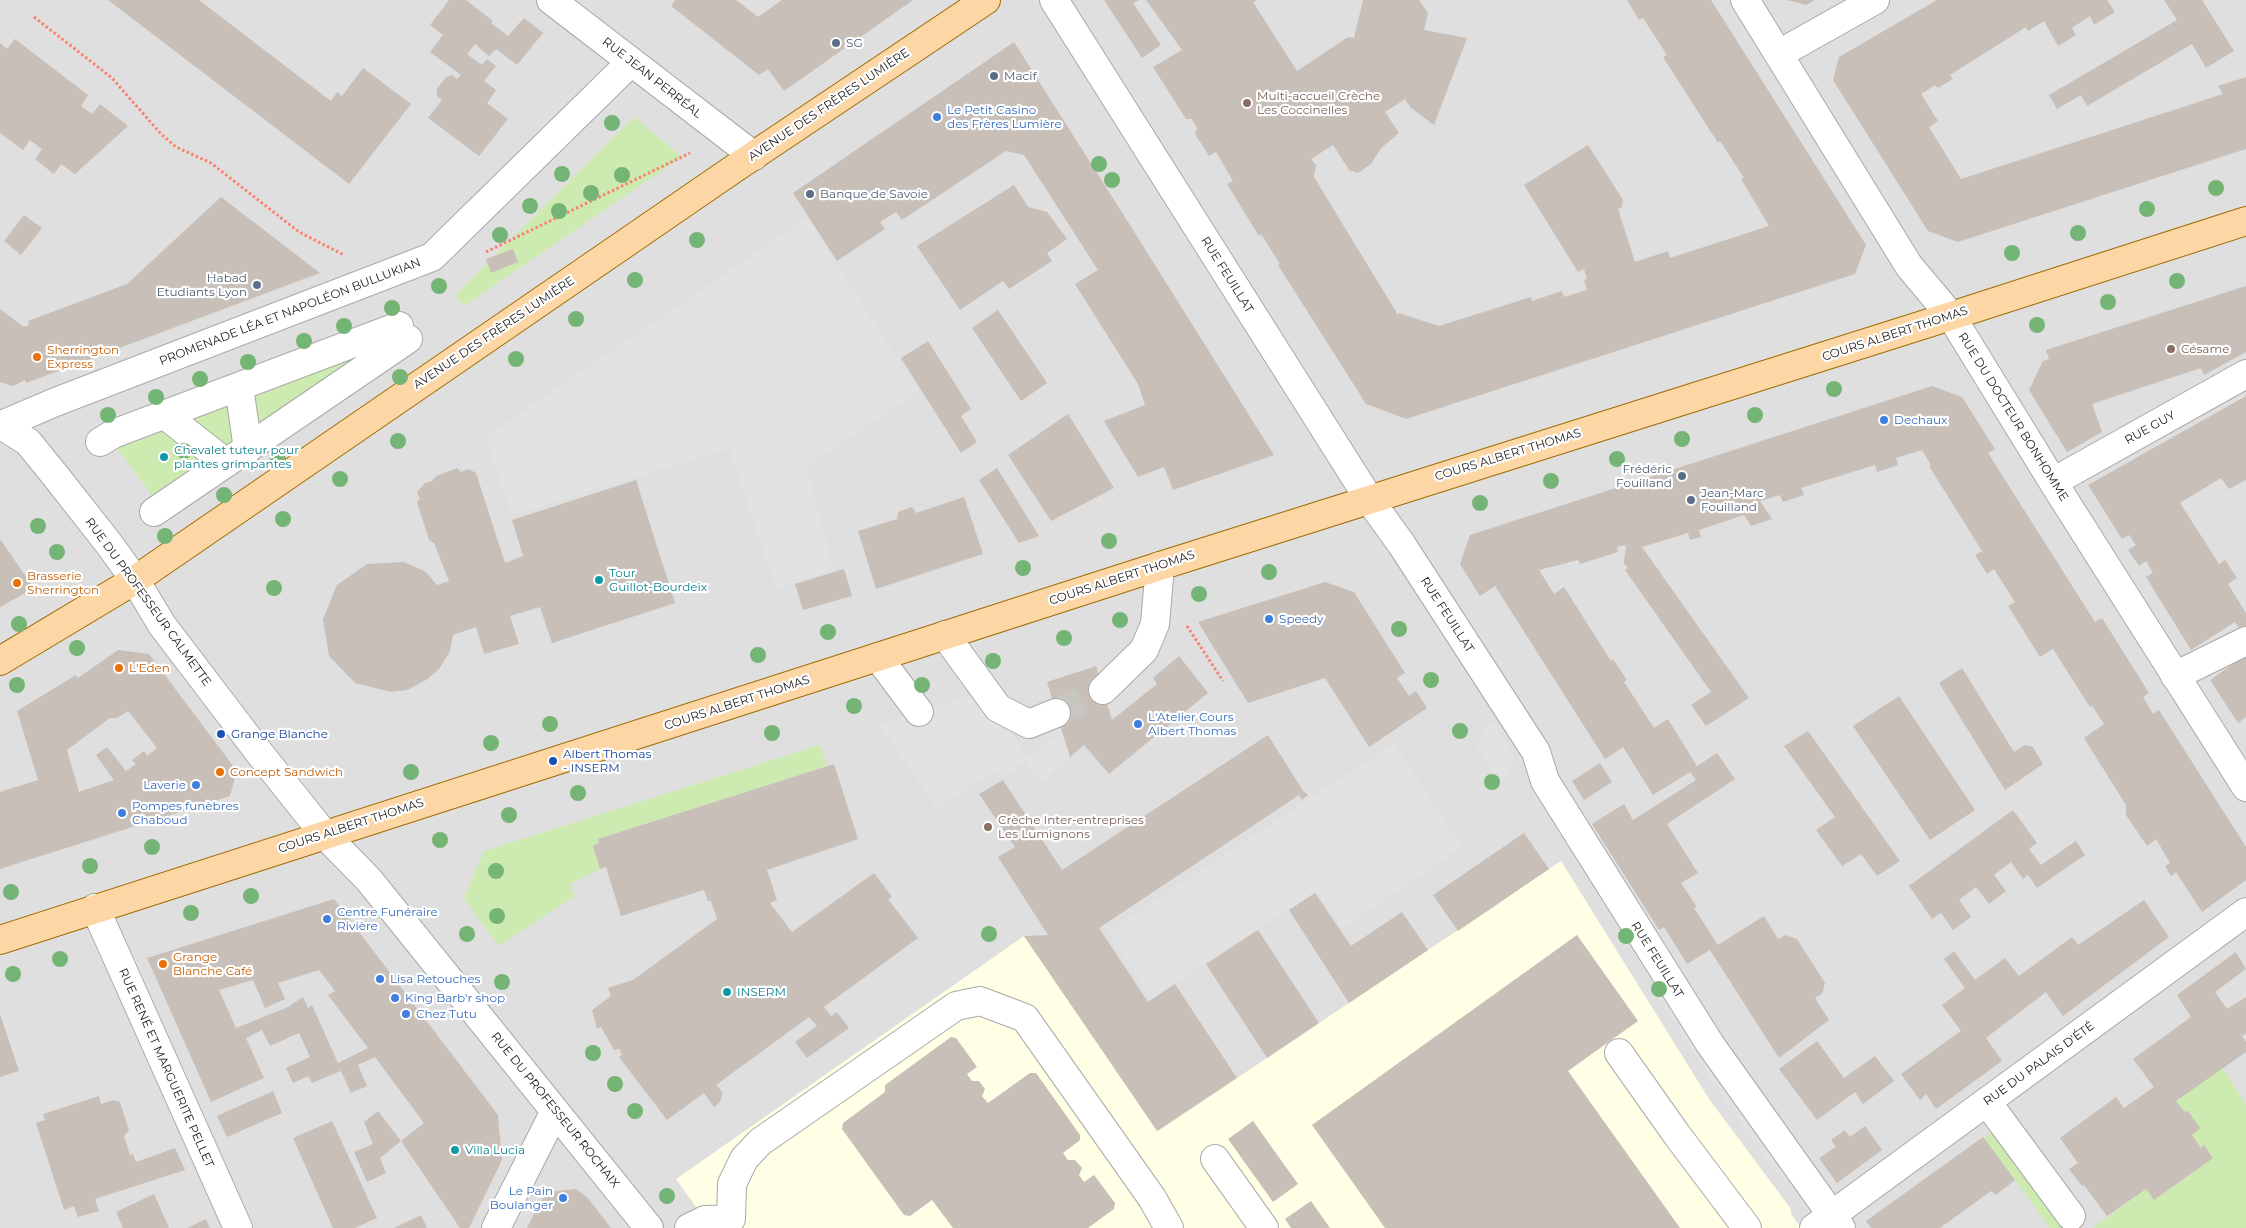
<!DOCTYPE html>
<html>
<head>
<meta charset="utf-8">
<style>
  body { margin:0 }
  canvas { display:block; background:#f2efe9 }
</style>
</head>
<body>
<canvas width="2246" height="1228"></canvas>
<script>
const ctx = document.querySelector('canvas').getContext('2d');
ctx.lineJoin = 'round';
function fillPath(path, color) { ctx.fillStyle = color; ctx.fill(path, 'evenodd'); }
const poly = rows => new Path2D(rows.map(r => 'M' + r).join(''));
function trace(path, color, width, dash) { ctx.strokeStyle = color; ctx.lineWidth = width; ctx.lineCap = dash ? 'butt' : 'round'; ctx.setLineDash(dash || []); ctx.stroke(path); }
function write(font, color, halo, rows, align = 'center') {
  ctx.font = font + ' Montserrat,sans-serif'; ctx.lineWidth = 4.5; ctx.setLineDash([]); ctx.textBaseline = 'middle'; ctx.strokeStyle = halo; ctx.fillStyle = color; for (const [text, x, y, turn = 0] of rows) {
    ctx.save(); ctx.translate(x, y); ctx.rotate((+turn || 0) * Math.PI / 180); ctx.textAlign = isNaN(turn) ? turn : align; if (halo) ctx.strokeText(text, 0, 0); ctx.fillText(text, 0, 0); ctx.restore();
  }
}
fillPath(poly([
  [0,0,2246,0,2246,1228,0,1228]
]), '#e0dfdf');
fillPath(poly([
  [1561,861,1709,1099,1791,1209,1791,1214,1801,1228,711,1228,676,1179,1024,936,1158,1131]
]), '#ffffe5');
fillPath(poly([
  [634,117,682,157,464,306,455,295],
  [395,321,410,342,163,510,104,431],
  [820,745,827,766,598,839,599,843,593,846,600,869,570,884,575,896,499,946,464,899,484,851],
  [2222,1067,2246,1105,2246,1228,2092,1228,2146,1189,2154,1200,2213,1158,2204,1146,2201,1148,2192,1135,2200,1128,2188,1111,2185,1112,2176,1101],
  [1995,1130,2068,1228,2050,1228,1984,1138]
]), '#cdebb0');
fillPath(poly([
  [807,218,919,392,806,466,834,570,776,588,729,449,512,515,485,437],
  [985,691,1027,758,1059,735,1073,753,1041,783,1025,762,1002,778,996,769,937,809,879,724],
  [1491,720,1515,759,1500,785,1476,746],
  [1394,743,1462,847,1342,929,1317,891,1151,998,1108,932],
  [2246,893,2246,905,2193,944,2187,936],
  [1667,991,1794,1178,1785,1184,1722,1097,1658,997]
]), '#e2e2e2');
fillPath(poly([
  [108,0,199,0,331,101,337,92,342,96,363,68,411,104,349,184],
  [449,0,466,0,493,21,491,23,508,36,524,18,543,33,517,65,496,49,489,56,475,44,467,54,482,65,487,59,496,66,484,81,496,90,487,103,508,119,479,156,428,118,442,100,437,96,437,89,446,77,452,75,457,79,461,75,430,52,443,35,430,25],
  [675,0,736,0,758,17,782,0,913,0,784,91,768,69,759,75,671,6],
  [1104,0,1139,0,1133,3,1161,45,1142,58],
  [1146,0,1257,0,1253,2,1297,71,1348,37,1354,38,1363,0,1419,0,1428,13,1424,30,1467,38,1434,125,1410,107,1405,99,1385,112,1399,133,1381,148,1371,164,1358,173,1349,170,1333,145,1311,159,1316,165,1314,177,1398,315,1399,313,1439,326,1531,297,1532,301,1562,291,1564,297,1587,290,1584,280,1587,279,1584,269,1578,272,1524,185,1588,145,1623,200,1622,207,1618,209,1635,262,1668,251,1670,258,1769,226,1741,179,1744,178,1720,141,1718,143,1663,57,1667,55,1643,18,1639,20,1627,0,1711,0,1866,245,1855,274,1406,419,1366,404,1278,265,1280,264,1261,234,1259,236,1227,184,1233,181,1216,152,1209,156,1195,134,1197,128,1192,119,1186,119,1153,67,1182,50],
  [1787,0,1815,0,1806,5],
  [1937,0,2107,0,2115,12,2094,25,2090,16,2072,28,2076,35,2058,46,2044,21,2028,31,2026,27,1950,75,1953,79,1938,88,1935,85,1921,94,1938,121,1929,127,1961,179,2223,94,2218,86,2246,77,2246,149,1958,242,1928,231,1833,80,1839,57],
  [2164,0,2202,0,2234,51,2206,68,2192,44,2087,106,2081,95,2057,109,2049,95,2177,20],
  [15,39,88,95,81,106,92,114,100,104,128,126,75,174,61,164,54,174,35,159,42,149,30,140,23,150,0,133,0,43,7,49],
  [1014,42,1128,222,1274,455,1173,490,1164,467,1138,477,1104,421,1145,405,1138,384,1075,284,1098,270,1024,155,1006,151,902,220,896,212,880,222,885,229,837,261,793,193],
  [1014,185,1028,207,1047,212,1067,239,1047,253,1052,261,1009,289,1003,281,960,310,917,246],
  [221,197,320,273,26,383,25,380,13,386,0,382,0,309,24,327,29,325,28,321,127,284],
  [24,215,42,228,21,255,4,241],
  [513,249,518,262,491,273,486,259],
  [2246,286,2246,352,2204,375,2201,368,2092,404,2102,432,2067,452,2029,390,2043,361,2049,359,2046,350],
  [998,310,1047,383,1021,401,972,328],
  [928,341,971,409,961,416,977,442,961,453,901,358],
  [1932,386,1962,397,1995,449,1988,453,2095,622,2102,618,2149,693,2143,697,2153,714,2159,710,2246,847,2246,880,2202,912,2176,872,2171,876,2165,866,2170,863,2156,839,2147,846,2126,815,2126,805,2084,738,2104,724,2092,706,2090,707,2053,649,2040,657,2008,606,2015,602,1994,569,1987,574,1975,555,1982,551,1929,466,1931,465,1922,450,1896,458,1898,465,1877,472,1875,465,1801,488,1804,495,1783,502,1780,495,1760,501,1772,519,1751,526,1744,515,1699,530,1701,537,1690,540,1688,533,1642,547,1749,698,1706,726,1691,705,1711,692,1625,570,1628,568,1624,563,1626,545,1617,547,1618,552,1580,564,1578,560,1539,570,1554,594,1564,587,1611,661,1613,659,1627,680,1624,682,1654,728,1668,719,1697,766,1717,753,1735,779,1667,824,1698,873,1681,883,1697,907,1694,908,1718,945,1764,916,1778,939,1786,935,1797,939,1825,983,1822,994,1815,998,1829,1020,1779,1058,1710,950,1687,964,1664,927,1659,930,1592,824,1624,804,1633,820,1696,780,1690,772,1653,795,1623,747,1605,759,1495,586,1480,596,1460,564,1470,535],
  [2246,396,2246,480,2229,489,2221,478,2180,503,2219,564,2225,560,2237,578,2228,584,2246,613,2246,631,2242,633,2235,622,2191,650,2146,577,2153,573,2146,561,2139,566,2128,550,2136,545,2129,535,2122,539,2088,485],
  [1068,414,1114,488,1051,521,1008,455],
  [457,468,461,472,469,469,476,473,505,563,523,556,512,520,636,480,675,603,552,643,540,607,510,616,519,644,484,654,476,627,453,635,450,651,439,669,426,680,407,690,391,692,355,683,329,656,323,619,337,585,367,564,404,562,426,572,437,585,449,581,434,543,429,540,417,502,420,499,417,492,425,483,432,481,436,476],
  [997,468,1039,536,1019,543,979,480],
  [964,497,983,554,876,589,858,531,897,519,898,512,912,507,916,513],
  [0,539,34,588,0,607],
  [844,569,852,596,803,610,795,584],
  [1325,582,1354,592,1405,673,1397,678,1409,696,1416,691,1427,708,1369,747,1325,678,1248,703,1198,622],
  [118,650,149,654,237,771,230,796,0,869,0,792,38,780,17,711,76,675,78,678],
  [128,711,157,748,147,756,144,751,132,760,136,764,126,771,107,747,96,755,114,780,79,792,67,750,110,718,117,718],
  [2246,655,2246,717,2238,723,2210,680],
  [1179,656,1208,693,1109,774,1084,745,1070,757,1047,682,1096,666,1112,720,1157,684,1153,678],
  [1962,668,2014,752,2025,745,2033,747,2043,764,2005,790,1939,683],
  [1899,696,1975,810,1930,840,1853,726],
  [1808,731,1900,861,1877,876,1861,854,1842,866,1816,830,1835,817,1784,746],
  [1268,735,1303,791,1308,795,1302,800,1299,795,1099,928,1148,1002,1175,984,1237,1078,1157,1131,1024,936,1048,935,998,857,1015,847,979,794,1003,780,1062,870],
  [1600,763,1612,782,1584,800,1572,781],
  [834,764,858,839,767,870,777,900,770,903,792,932,874,873,892,897,888,899,918,938,824,1007,831,1016,837,1012,849,1028,807,1058,795,1042,817,1026,809,1017,716,1085,723,1093,720,1102,714,1107,704,1093,667,1120,619,1057,622,1055,619,1049,614,1050,601,1027,597,1029,592,1010,611,996,608,988,633,980,717,919,711,901,708,901,704,890,621,916,606,867,600,869,593,846,599,843,598,839],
  [2013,810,2037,843,2029,849,2041,865,2076,841,2085,855,2037,888,2028,875,2023,879,2011,862,1994,875,2006,891,1989,904,1976,887,1959,900,1971,917,1953,930,1941,913,1932,919,1909,886],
  [1524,833,1549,869,1458,931,1433,895],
  [1315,893,1351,946,1402,912,1428,950,1349,1003,1289,910],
  [334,899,498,1115,502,1160,469,1228,460,1228,401,1141,424,1123,375,1057,358,1065,367,1086,351,1093,341,1071,312,1083,308,1076,293,1083,286,1068,310,1057,299,1033,270,1046,262,1030,246,1038,264,1078,211,1102,147,958],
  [319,970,335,991,328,995,368,1048,338,1063,312,1005,308,1008,303,997,288,1007,236,1028,219,990,253,980,265,1008,285,999,278,983],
  [2144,900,2169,937,2063,1016,2046,992,1986,1038,2002,1061,1936,1109,1926,1094,1920,1100,1901,1074,1961,1031,1942,1005,1965,988,1944,959,1954,951,1975,980,2005,958,2019,976,2072,937,2078,945],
  [1258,930,1319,1023,1267,1058,1206,964],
  [1577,935,1638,1021,1568,1071,1680,1228,1385,1228,1312,1125],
  [2236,952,2246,969,2215,992,2227,1009,2246,997,2246,1034,2242,1036,2246,1042,2246,1052,2176,1101,2185,1112,2188,1111,2200,1128,2192,1135,2201,1148,2204,1145,2213,1158,2154,1200,2146,1189,2107,1216,2084,1185,2082,1186,2069,1169,2078,1163,2060,1138,2116,1097,2124,1108,2154,1087,2133,1059,2191,1017,2177,995],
  [0,1014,19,1071,0,1077],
  [951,1037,956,1038,977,1067,967,1074,972,1081,979,1081,985,1089,982,1096,988,1103,1030,1073,1036,1073,1080,1135,1080,1140,1063,1153,1068,1160,1075,1160,1082,1168,1079,1175,1084,1182,1094,1175,1115,1203,1114,1209,1088,1228,953,1228,932,1200,910,1216,904,1215,842,1129,843,1123,885,1092,885,1085],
  [1817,1041,1844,1078,1875,1056,1894,1081,1863,1104,1855,1092,1817,1120,1779,1069],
  [273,1091,282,1113,227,1137,217,1116],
  [99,1096,101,1104,113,1100,120,1102,129,1130,124,1136,130,1155,133,1154,136,1162,175,1148,185,1170,95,1199,99,1211,78,1217,74,1206,64,1210,36,1123,45,1120,43,1114],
  [378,1111,401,1141,380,1158,386,1173,367,1182,354,1152,373,1144,364,1122],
  [332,1121,377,1218,355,1228,333,1228,293,1138],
  [1253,1121,1298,1184,1273,1202,1228,1139],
  [1865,1126,1882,1150,1837,1183,1819,1158,1836,1147,1831,1140,1845,1130,1850,1137],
  [1983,1137,2015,1180,1996,1195,1991,1191,1940,1228,1871,1228,1866,1221],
  [576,1189,587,1197,611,1228,527,1228,539,1204,548,1192],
  [154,1194,169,1228,123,1228,116,1212],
  [1311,1201,1330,1228,1291,1228,1285,1219],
  [421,1215,427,1228,394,1228],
  [206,1219,210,1228,187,1228]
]), '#c7bfb8');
trace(poly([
  [1056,713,1103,690]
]), '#c8c6c1', 28, [28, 14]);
const minor = poly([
  [551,0,754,156],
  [1054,0,1369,499,1402,545,1536,752,1545,781,1710,1044,1841,1228],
  [1745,0,1909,266,1951,316,2053,482,2246,787],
  [1779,54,1875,0],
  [239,387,248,449],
  [165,415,226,463],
  [0,424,28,442,54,474,109,544,135,580,162,625,261,755,324,834,369,880,649,1228],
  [2,425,53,403,432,257,631,62],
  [100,442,113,434,399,326],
  [2053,482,2246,374],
  [154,512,408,339],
  [945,635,998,708,1029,724,1056,713],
  [878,657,919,712],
  [2175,676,2246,641],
  [1103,690,1144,650,1155,624,1160,566],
  [95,908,238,1228],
  [1619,1053,1677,1135,1747,1228],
  [1987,1102,2071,1216],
  [1215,1159,1264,1228],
  [496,1228,555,1111],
  [689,1228,705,1220,731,1219,732,1184,744,1159,760,1142,956,1006,980,1001,1025,1018,1152,1198,1169,1228],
  [1814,1228,2246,912]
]);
const major = poly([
  [0,661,135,580,735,168,986,0],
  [0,940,1160,566,1951,316,2246,221]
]);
trace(minor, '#a9a9a9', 30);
trace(major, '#a06b00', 30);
trace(poly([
  [34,17,112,78,161,134,176,147,211,163,299,232,344,255],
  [486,252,690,153],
  [1187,626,1223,681]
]), '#fa8072', 3, [2.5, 2.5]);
trace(minor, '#fff', 28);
trace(major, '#fcd6a4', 28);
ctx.fillStyle = '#74b475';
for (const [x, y] of [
  [612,123],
  [1099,164],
  [562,174],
  [622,175],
  [1112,180],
  [2216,188],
  [591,193],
  [530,206],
  [2147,209],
  [559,211],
  [2078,233],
  [500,235],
  [697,240],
  [2012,253],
  [635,280],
  [2177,281],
  [439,286],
  [2108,302],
  [392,308],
  [576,319],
  [2037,325],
  [344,326],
  [304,341],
  [516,359],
  [248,362],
  [400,377],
  [200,379],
  [1834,389],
  [156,397],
  [108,415],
  [1755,415],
  [1682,439],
  [398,441],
  [184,451],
  [1617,459],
  [278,460],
  [340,479],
  [1551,481],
  [224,495],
  [1480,503],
  [283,519],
  [38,526],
  [165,536],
  [1109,541],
  [57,552],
  [1023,568],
  [1269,572],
  [274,588],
  [1199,594],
  [1120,620],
  [19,624],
  [1399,629],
  [828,632],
  [1064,638],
  [77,648],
  [758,655],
  [993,661],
  [1431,680],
  [17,685],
  [922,685],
  [854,706],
  [550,724],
  [1460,731],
  [772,733],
  [491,743],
  [411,772],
  [1492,782],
  [578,793],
  [509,815],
  [440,840],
  [152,847],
  [90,866],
  [496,871],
  [11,892],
  [251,896],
  [191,913],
  [497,916],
  [467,934],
  [989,934],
  [1626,936],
  [60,959],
  [13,974],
  [502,982],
  [1659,989],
  [593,1053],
  [615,1084],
  [635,1111],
  [667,1196]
]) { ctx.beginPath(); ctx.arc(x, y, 8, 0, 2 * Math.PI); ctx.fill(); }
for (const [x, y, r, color] of [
  [836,43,5,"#5c6f8a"],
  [994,76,5,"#5c6f8a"],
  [1247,103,5,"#8d6e63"],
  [937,117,5,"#3f7fe0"],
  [810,194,5,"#5c6f8a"],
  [257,285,5,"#5c6f8a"],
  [2171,349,5,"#8d6e63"],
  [37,357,5,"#e8710a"],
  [1884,420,5,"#3f7fe0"],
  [164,457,5,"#0f9aa8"],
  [1682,476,5,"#5c6f8a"],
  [1691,500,5,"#5c6f8a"],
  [599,580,5,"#0f9aa8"],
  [17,583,5,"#e8710a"],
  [1269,619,5,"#3f7fe0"],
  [119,668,5,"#e8710a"],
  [1138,724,5,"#3f7fe0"],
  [221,734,5,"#1a4fb4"],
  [553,761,5,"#1a4fb4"],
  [220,772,5,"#e8710a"],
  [196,785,5,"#3f7fe0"],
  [122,813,5,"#3f7fe0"],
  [988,827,5,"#8d6e63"],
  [327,919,5,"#3f7fe0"],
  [163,964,5,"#e8710a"],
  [380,979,5,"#3f7fe0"],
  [727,992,5,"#0f9aa8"],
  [395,998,5,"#3f7fe0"],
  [406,1014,5,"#3f7fe0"],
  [455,1150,5,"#0f9aa8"],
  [563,1198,5,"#3f7fe0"]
]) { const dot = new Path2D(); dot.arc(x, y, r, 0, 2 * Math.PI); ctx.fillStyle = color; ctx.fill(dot); trace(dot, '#fff', 2); }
write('12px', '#4e5e75', '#fff', [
  ["SG",846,43],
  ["Macif",1004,76],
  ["Banque de Savoie",820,194],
  ["Habad",247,278,"right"],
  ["Etudiants Lyon",247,292,"right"],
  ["Frédéric",1672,469,"right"],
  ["Fouilland",1672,483,"right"],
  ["Jean-Marc",1701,493],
  ["Fouilland",1701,507]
], 'left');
write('12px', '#222', '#fff', [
  ["RUE JEAN PERRÉAL",652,78,38],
  ["AVENUE DES FRÈRES LUMIÈRE",829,105,-34],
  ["RUE FEUILLAT",1227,275,58],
  ["PROMENADE LÉA ET NAPOLÉON BULLUKIAN",290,312,-21],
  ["AVENUE DES FRÈRES LUMIÈRE",494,333,-34],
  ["COURS ALBERT THOMAS",1895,334,-18],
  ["RUE DU DOCTEUR BONHOMME",2013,417,58],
  ["RUE GUY",2150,428,-29],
  ["COURS ALBERT THOMAS",1508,455,-17],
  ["COURS ALBERT THOMAS",1122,578,-18],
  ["RUE DU PROFESSEUR CALMETTE",148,602,54],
  ["RUE FEUILLAT",1447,615,57],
  ["COURS ALBERT THOMAS",737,703,-18],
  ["COURS ALBERT THOMAS",351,826,-18],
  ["RUE FEUILLAT",1657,960,58],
  ["RUE DU PALAIS D'ÉTÉ",2039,1064,-36],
  ["RUE RENÉ ET MARGUERITE PELLET",166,1068,66],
  ["RUE DU PROFESSEUR ROCHAIX",555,1110,51]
]);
write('12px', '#785e54', '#fff', [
  ["Multi-accueil Crèche",1257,96],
  ["Les Coccinelles",1257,110],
  ["Césame",2181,349],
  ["Crèche Inter-entreprises",998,820],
  ["Les Lumignons",998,834]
], 'left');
write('12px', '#366cbe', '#fff', [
  ["Le Petit Casino",947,110],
  ["des Frères Lumière",947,124],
  ["Dechaux",1894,420],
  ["Speedy",1279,619],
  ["L'Atelier Cours",1148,717],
  ["Albert Thomas",1148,731],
  ["Laverie",186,785,"right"],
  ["Pompes funèbres",132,806],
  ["Chaboud",132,820],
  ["Centre Funéraire",337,912],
  ["Rivière",337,926],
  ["Lisa Retouches",390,979],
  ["King Barb'r shop",405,998],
  ["Chez Tutu",416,1014],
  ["Le Pain",553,1191,"right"],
  ["Boulanger",553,1205,"right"]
], 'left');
write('12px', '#c56008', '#fff', [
  ["Sherrington",47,350],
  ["Express",47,364],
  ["Brasserie",27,576],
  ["Sherrington",27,590],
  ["L'Eden",129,668],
  ["Concept Sandwich",230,772],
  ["Grange",173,957],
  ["Blanche Café",173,971]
], 'left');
write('12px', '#0d838f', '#fff', [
  ["Chevalet tuteur pour",174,450],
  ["plantes grimpantes",174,464],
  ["Tour",609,573],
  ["Guillot-Bourdeix",609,587],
  ["INSERM",737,992],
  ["Villa Lucia",465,1150]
], 'left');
write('12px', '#164399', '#fff', [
  ["Grange Blanche",231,734],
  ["Albert Thomas",563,754],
  ["- INSERM",563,768]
], 'left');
</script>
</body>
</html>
